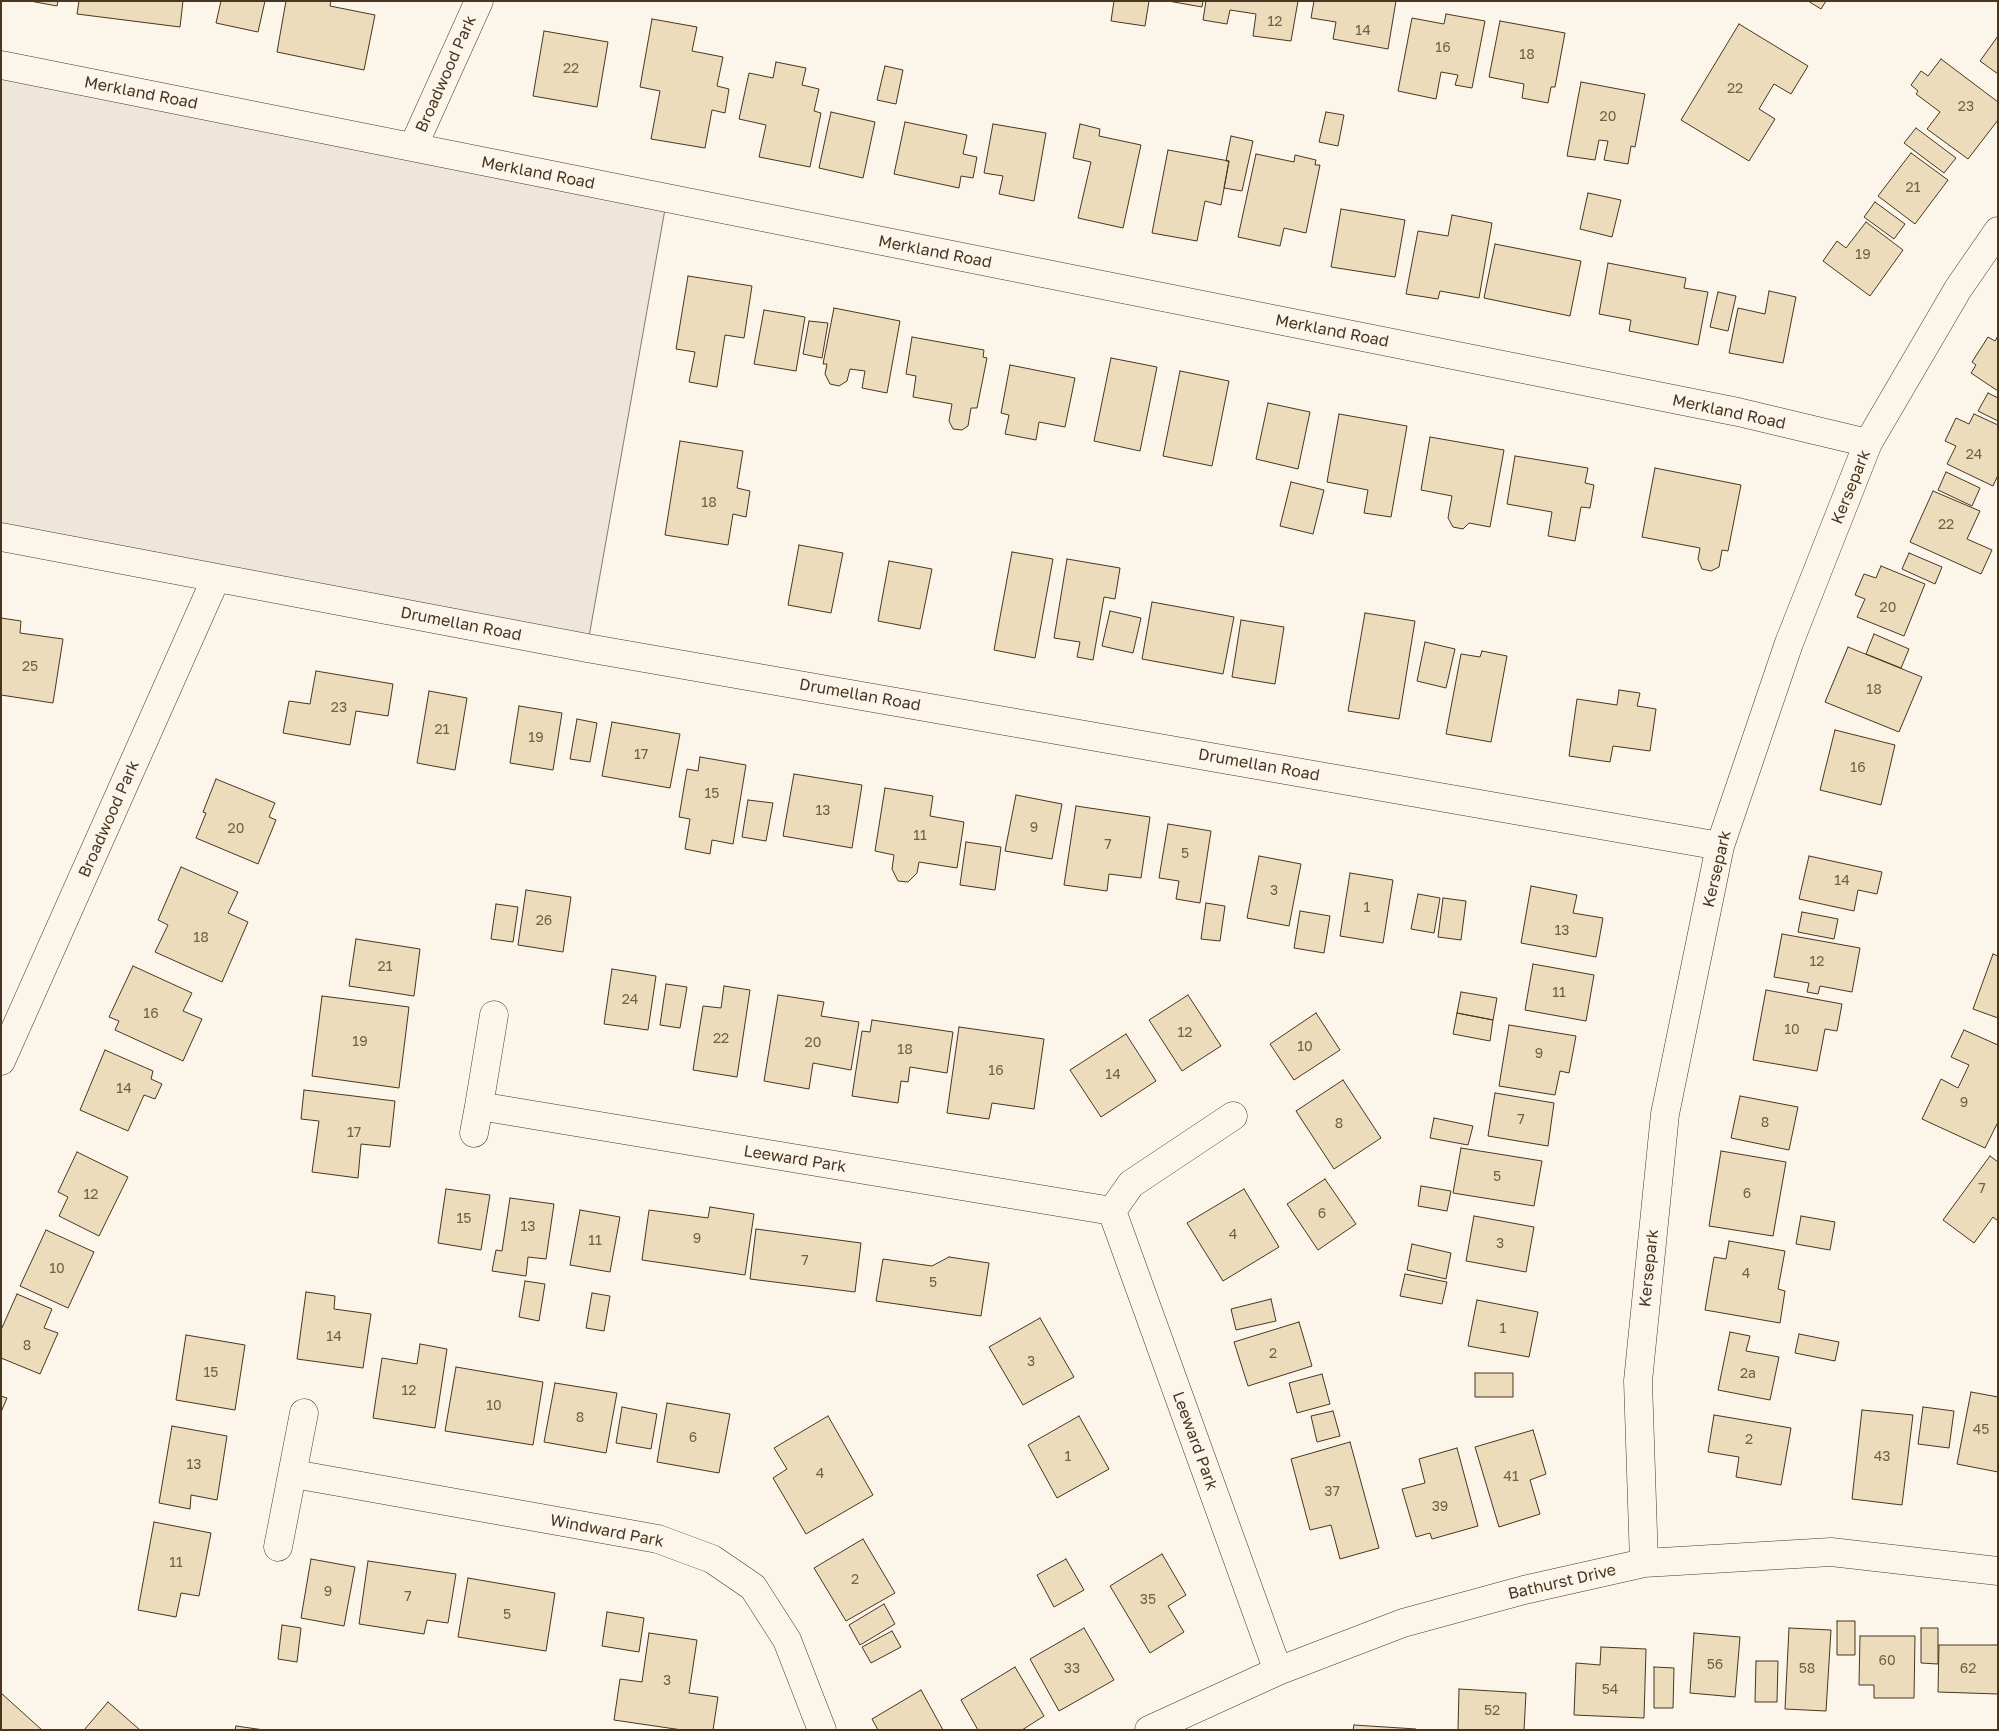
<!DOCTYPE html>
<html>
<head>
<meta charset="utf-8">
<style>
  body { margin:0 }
  #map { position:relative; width:1999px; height:1731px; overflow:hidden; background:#fbf6e9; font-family:"Golos Text",sans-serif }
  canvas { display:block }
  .frame { position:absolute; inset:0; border:2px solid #4a3520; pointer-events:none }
</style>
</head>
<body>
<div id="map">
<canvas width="1999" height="1731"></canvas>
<div class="frame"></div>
</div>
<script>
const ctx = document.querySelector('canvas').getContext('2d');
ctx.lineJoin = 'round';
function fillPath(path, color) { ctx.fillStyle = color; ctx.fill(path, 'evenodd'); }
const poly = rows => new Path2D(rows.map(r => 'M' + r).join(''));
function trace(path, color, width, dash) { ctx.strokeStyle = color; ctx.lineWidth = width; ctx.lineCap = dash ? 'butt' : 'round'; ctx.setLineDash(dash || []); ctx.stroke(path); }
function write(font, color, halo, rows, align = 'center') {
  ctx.font = font + ' "Golos Text",sans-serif'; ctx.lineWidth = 4; ctx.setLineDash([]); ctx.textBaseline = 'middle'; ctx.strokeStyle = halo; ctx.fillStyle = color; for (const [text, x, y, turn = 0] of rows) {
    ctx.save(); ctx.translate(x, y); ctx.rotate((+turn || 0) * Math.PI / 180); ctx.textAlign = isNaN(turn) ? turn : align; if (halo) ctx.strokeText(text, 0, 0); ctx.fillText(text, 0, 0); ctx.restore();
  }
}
const green = poly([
  [1,72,667,198,587,648,1,537,1,72]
]);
fillPath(green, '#ede6d9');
trace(green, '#887966', 1);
const building = poly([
  [30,1,58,1,57,6,30,1],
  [79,1,183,1,180,27,77,14,79,1],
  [221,1,265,1,258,32,216,23,221,1],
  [286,1,331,1,330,6,375,15,364,70,277,52,286,1],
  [1114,1,1149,1,1145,26,1111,21,1114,1],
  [1168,1,1203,1,1202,7,1168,1],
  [1206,1,1298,1,1291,41,1253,36,1256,14,1230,10,1227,24,1203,20,1206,1],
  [1314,1,1396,1,1388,49,1333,39,1336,22,1311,18,1314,1],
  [1808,1,1826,1,1821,9,1808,1],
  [1446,14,1485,21,1472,88,1455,85,1458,75,1441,72,1436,99,1398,91,1412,18,1444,24,1446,14],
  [652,19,697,27,692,51,723,57,717,86,729,89,725,113,712,110,705,148,651,139,660,91,640,87,652,19],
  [1500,21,1565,33,1555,87,1551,87,1548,103,1522,98,1524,84,1489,77,1500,21],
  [1739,24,1808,66,1791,94,1774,84,1759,109,1775,119,1749,161,1681,120,1739,24],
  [544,31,608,42,597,107,533,96,544,31],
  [1998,36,1998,74,1980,61,1998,36],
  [1941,59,1998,102,1998,120,1968,159,1927,129,1940,112,1916,94,1918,91,1911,85,1921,71,1928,76,1941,59],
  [776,62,806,68,802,85,819,89,814,111,821,113,810,167,759,157,766,125,739,119,749,73,773,78,776,62],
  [885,66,903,70,896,104,877,100,885,66],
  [1581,82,1645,94,1635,147,1631,146,1628,164,1604,160,1608,141,1599,140,1595,160,1567,156,1581,82],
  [831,112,875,122,863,178,819,168,831,112],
  [1326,112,1344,115,1338,146,1319,142,1326,112],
  [905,122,967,135,963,154,977,157,973,178,961,176,959,188,894,174,905,122],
  [993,124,1046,133,1034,201,999,194,1003,176,984,173,993,124],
  [1080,124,1100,129,1099,136,1141,145,1123,228,1078,218,1091,162,1073,158,1080,124],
  [1916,128,1956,158,1944,173,1904,143,1916,128],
  [1231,136,1253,141,1242,191,1224,188,1229,161,1226,161,1231,136],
  [1168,150,1229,161,1221,205,1205,201,1197,241,1152,233,1168,150],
  [1911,153,1948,180,1915,224,1878,196,1911,153],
  [1256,154,1294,162,1295,155,1316,160,1315,165,1320,165,1306,233,1284,228,1280,246,1238,237,1256,154],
  [1588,193,1621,200,1612,237,1580,229,1588,193],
  [1875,202,1905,224,1894,239,1864,217,1875,202],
  [1341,209,1405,220,1395,277,1331,267,1341,209],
  [1452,215,1492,223,1479,298,1440,291,1438,299,1406,294,1418,231,1448,236,1452,215],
  [1866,222,1903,250,1870,296,1823,261,1837,241,1846,248,1866,222],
  [1495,244,1581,261,1570,316,1484,298,1495,244],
  [1608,263,1686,278,1684,288,1708,292,1698,345,1629,331,1631,320,1599,314,1608,263],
  [688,276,752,286,744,338,725,335,717,387,689,382,695,352,676,349,688,276],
  [1769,291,1796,297,1783,363,1729,353,1738,308,1765,314,1769,291],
  [1718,292,1736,296,1728,331,1710,327,1718,292],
  [834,308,900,321,887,393,862,388,865,371,850,369,847,381,839,386,830,384,825,374,827,364,823,364,834,308],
  [764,310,805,317,796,371,754,364,764,310],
  [809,321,828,323,822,358,803,354,809,321],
  [1998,336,1998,391,1971,373,1976,365,1972,362,1988,337,1995,341,1998,336],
  [912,337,984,350,983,357,987,358,977,408,971,408,968,426,962,430,953,429,949,421,952,404,913,397,916,376,906,374,912,337],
  [1111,358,1157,367,1140,451,1094,441,1111,358],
  [1010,365,1075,378,1065,427,1039,422,1036,440,1005,434,1009,415,1001,413,1010,365],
  [1180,371,1229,381,1212,466,1163,456,1180,371],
  [1988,393,1998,398,1998,421,1978,411,1988,393],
  [1268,403,1310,412,1298,469,1256,459,1268,403],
  [1339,414,1407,426,1391,517,1364,513,1368,490,1327,482,1339,414],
  [1974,414,1998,425,1998,475,1993,486,1947,464,1956,446,1945,441,1956,418,1969,424,1974,414],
  [1430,437,1504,450,1490,527,1469,523,1463,529,1453,527,1448,518,1452,496,1421,490,1430,437],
  [680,441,743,451,737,488,750,491,746,517,733,514,728,545,665,535,680,441],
  [1515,456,1588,468,1585,483,1594,485,1590,508,1581,507,1575,541,1548,536,1552,512,1507,504,1515,456],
  [1655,468,1741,485,1728,551,1722,550,1719,567,1711,571,1702,569,1698,559,1700,548,1642,537,1655,468],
  [1946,472,1980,488,1972,506,1938,490,1946,472],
  [1291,482,1324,490,1313,534,1280,526,1291,482],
  [1933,491,1980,511,1967,539,1992,550,1981,574,1910,542,1933,491],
  [799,545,843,553,831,613,788,605,799,545],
  [1012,552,1053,559,1035,658,994,650,1012,552],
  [1909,553,1942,567,1935,584,1902,569,1909,553],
  [1067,559,1120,568,1115,599,1104,597,1093,660,1077,657,1080,642,1054,638,1067,559],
  [889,561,932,569,920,629,878,621,889,561],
  [1881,566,1925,584,1904,636,1857,617,1865,599,1855,595,1864,574,1876,578,1881,566],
  [1152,602,1234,617,1223,674,1142,659,1152,602],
  [1110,611,1141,618,1133,653,1102,646,1110,611],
  [1365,613,1415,621,1399,719,1348,711,1365,613],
  [1,618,21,621,20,633,63,639,53,703,1,695,1,618],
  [1241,620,1284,627,1275,684,1232,677,1241,620],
  [1874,634,1909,649,1901,668,1866,654,1874,634],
  [1425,642,1455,649,1446,688,1417,681,1425,642],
  [1848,647,1922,677,1899,732,1825,702,1848,647],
  [1482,651,1507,656,1491,742,1446,734,1461,654,1480,657,1482,651],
  [316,671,393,684,388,716,356,711,350,745,283,733,289,701,310,704,316,671],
  [1619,690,1640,693,1637,706,1656,709,1650,751,1613,746,1610,762,1569,756,1577,699,1617,705,1619,690],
  [429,691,467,698,455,770,417,763,429,691],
  [519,706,562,713,553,770,510,763,519,706],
  [577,719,597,723,590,762,570,759,577,719],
  [612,722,680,734,670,788,602,776,612,722],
  [1835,730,1895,745,1881,805,1820,790,1835,730],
  [700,757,746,765,733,844,712,840,710,854,685,849,690,819,679,817,687,769,698,771,700,757],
  [794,774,862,785,852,848,783,836,794,774],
  [216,779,275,803,269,817,276,820,258,864,196,838,206,813,203,812,216,779],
  [885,788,933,796,930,816,964,822,957,868,919,862,917,873,908,882,898,881,892,869,894,855,875,851,885,788],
  [1016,795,1062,804,1052,859,1005,851,1016,795],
  [748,800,773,803,766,841,742,837,748,800],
  [1076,806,1150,817,1141,878,1109,874,1107,891,1064,885,1076,806],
  [1168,824,1211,831,1200,903,1176,899,1179,881,1159,878,1168,824],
  [966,842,1001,847,995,890,960,885,966,842],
  [1259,856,1301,864,1289,926,1247,918,1259,856],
  [1809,856,1882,872,1877,894,1858,890,1854,911,1799,899,1809,856],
  [181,867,238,892,228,913,248,922,222,982,155,952,168,925,158,920,181,867],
  [1350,873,1393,880,1383,943,1340,936,1350,873],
  [1531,886,1577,895,1573,913,1603,918,1596,957,1521,943,1531,886],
  [526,890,571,897,563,952,518,945,526,890],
  [1418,894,1440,898,1434,933,1411,929,1418,894],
  [1443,898,1466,901,1461,940,1438,937,1443,898],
  [1206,903,1225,906,1220,941,1201,939,1206,903],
  [496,904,518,907,513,942,491,939,496,904],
  [1300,911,1330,916,1324,953,1294,948,1300,911],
  [1802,912,1838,919,1834,939,1798,932,1802,912],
  [1782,934,1860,948,1852,992,1820,986,1818,994,1807,992,1809,983,1774,977,1782,934],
  [356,939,420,949,414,996,349,986,356,939],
  [1993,954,1998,956,1998,1018,1973,1009,1993,954],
  [1533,964,1594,975,1586,1021,1525,1010,1533,964],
  [133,966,192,993,183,1011,202,1019,183,1061,115,1030,119,1021,109,1017,133,966],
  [612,969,656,976,648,1030,604,1024,612,969],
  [666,984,687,987,680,1028,660,1025,666,984],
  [724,986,750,990,737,1077,693,1070,703,1006,721,1008,724,986],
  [1766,990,1842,1004,1837,1031,1825,1029,1817,1071,1753,1060,1766,990],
  [1461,992,1497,998,1493,1020,1457,1013,1461,992],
  [778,995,824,1002,821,1016,859,1022,851,1070,813,1063,809,1089,764,1081,778,995],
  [1188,995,1221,1046,1182,1071,1149,1020,1188,995],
  [322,996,409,1007,399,1088,312,1076,322,996],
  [1316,1013,1340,1050,1294,1080,1270,1044,1316,1013],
  [1457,1013,1493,1020,1490,1041,1453,1034,1457,1013],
  [872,1020,953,1032,947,1073,910,1067,908,1082,901,1081,898,1103,852,1096,862,1031,870,1032,872,1020],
  [1509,1025,1576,1036,1569,1073,1560,1071,1555,1095,1499,1086,1509,1025],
  [959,1027,1044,1039,1034,1109,992,1103,989,1119,947,1113,959,1027],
  [1964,1030,1998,1045,1998,1122,1985,1148,1922,1119,1941,1079,1958,1088,1969,1065,1951,1057,1964,1030],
  [1126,1034,1156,1081,1101,1117,1070,1070,1126,1034],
  [105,1050,153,1071,151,1079,162,1084,155,1099,144,1095,128,1131,80,1110,105,1050],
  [1343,1080,1381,1138,1334,1169,1296,1111,1343,1080],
  [304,1090,395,1101,390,1147,361,1144,358,1178,312,1172,319,1121,301,1119,304,1090],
  [1495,1093,1554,1103,1548,1146,1488,1136,1495,1093],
  [1740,1096,1798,1107,1789,1150,1731,1138,1740,1096],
  [1434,1118,1473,1126,1468,1145,1430,1138,1434,1118],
  [1461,1148,1542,1161,1534,1206,1453,1193,1461,1148],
  [1721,1151,1786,1162,1773,1236,1709,1226,1721,1151],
  [77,1152,128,1177,99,1236,59,1216,68,1197,58,1192,77,1152],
  [1990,1156,1998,1162,1998,1221,1993,1217,1974,1243,1943,1220,1990,1156],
  [1325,1179,1356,1224,1318,1250,1287,1204,1325,1179],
  [1421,1186,1451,1191,1447,1211,1418,1206,1421,1186],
  [446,1189,490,1195,481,1250,438,1243,446,1189],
  [1244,1189,1279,1247,1223,1281,1187,1223,1244,1189],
  [510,1198,554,1204,546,1259,528,1257,526,1276,492,1271,496,1250,502,1251,510,1198],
  [710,1207,754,1214,745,1275,642,1260,649,1210,708,1218,710,1207],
  [580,1210,620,1217,610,1272,570,1265,580,1210],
  [1474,1216,1534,1227,1526,1272,1466,1261,1474,1216],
  [1801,1216,1835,1222,1830,1250,1796,1244,1801,1216],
  [756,1229,861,1243,855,1292,750,1279,756,1229],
  [46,1230,94,1252,68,1308,20,1286,46,1230],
  [1729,1241,1785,1251,1778,1289,1785,1291,1780,1323,1705,1310,1714,1257,1726,1259,1729,1241],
  [1412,1244,1451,1253,1446,1279,1407,1270,1412,1244],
  [949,1257,989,1263,981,1316,876,1301,883,1259,932,1266,949,1257],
  [1405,1274,1447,1282,1442,1304,1400,1296,1405,1274],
  [525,1281,545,1284,539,1321,519,1317,525,1281],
  [306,1292,335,1296,334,1309,371,1314,363,1368,297,1359,306,1292],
  [592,1293,610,1296,604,1331,586,1328,592,1293],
  [17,1294,52,1309,44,1328,58,1333,40,1374,1,1358,1,1330,17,1294],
  [1271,1299,1276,1321,1236,1330,1231,1309,1271,1299],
  [1477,1300,1538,1312,1529,1357,1468,1346,1477,1300],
  [1040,1318,1074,1377,1023,1405,989,1347,1040,1318],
  [1299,1322,1312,1366,1248,1386,1234,1342,1299,1322],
  [1730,1332,1750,1336,1746,1351,1779,1357,1770,1400,1718,1390,1730,1332],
  [1799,1334,1839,1342,1835,1361,1795,1353,1799,1334],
  [186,1335,245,1345,235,1410,176,1400,186,1335],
  [420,1344,447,1349,435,1428,373,1418,382,1358,417,1364,420,1344],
  [456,1367,543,1382,533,1445,445,1431,456,1367],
  [1475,1373,1513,1373,1513,1397,1475,1397,1475,1373],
  [1322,1374,1330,1404,1297,1413,1289,1383,1322,1374],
  [555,1383,617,1393,606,1453,544,1442,555,1383],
  [1971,1392,1998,1397,1998,1472,1957,1464,1971,1392],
  [1,1396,7,1398,1,1412,1,1396],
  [667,1403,730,1414,719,1473,657,1462,667,1403],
  [622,1407,657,1414,651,1449,616,1443,622,1407],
  [1923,1407,1954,1411,1949,1448,1918,1444,1923,1407],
  [1862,1410,1913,1415,1902,1505,1852,1499,1862,1410],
  [1333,1411,1340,1436,1317,1442,1311,1416,1333,1411],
  [1714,1415,1791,1428,1781,1485,1736,1477,1739,1457,1708,1452,1714,1415],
  [828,1416,873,1495,806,1534,773,1478,787,1469,774,1448,828,1416],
  [1079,1416,1109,1469,1057,1498,1028,1445,1079,1416],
  [172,1426,227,1436,217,1500,191,1495,190,1509,159,1503,172,1426],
  [1533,1430,1546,1474,1530,1480,1540,1514,1499,1527,1475,1447,1533,1430],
  [1350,1442,1379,1548,1340,1559,1331,1525,1310,1530,1291,1459,1350,1442],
  [1457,1448,1478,1526,1432,1539,1430,1533,1416,1537,1402,1489,1425,1483,1419,1459,1457,1448],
  [154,1522,211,1533,199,1596,181,1593,176,1617,138,1610,154,1522],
  [863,1539,895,1593,846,1621,814,1568,863,1539],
  [1162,1554,1186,1595,1168,1606,1184,1632,1150,1653,1110,1586,1162,1554],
  [311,1559,355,1567,344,1626,301,1618,311,1559],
  [1066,1559,1084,1590,1054,1607,1037,1575,1066,1559],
  [368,1561,456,1574,448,1623,427,1620,424,1634,359,1624,368,1561],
  [468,1578,555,1593,546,1651,458,1637,468,1578],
  [884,1604,895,1624,860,1645,849,1625,884,1604],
  [607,1612,644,1618,639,1652,602,1646,607,1612],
  [1837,1621,1855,1621,1855,1655,1837,1655,1837,1621],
  [282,1625,301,1628,297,1662,278,1659,282,1625],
  [1084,1628,1114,1680,1059,1711,1030,1659,1084,1628],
  [1789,1628,1831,1630,1826,1711,1785,1709,1789,1628],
  [1921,1628,1938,1628,1938,1664,1921,1663,1921,1628],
  [892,1631,901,1647,871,1663,862,1647,892,1631],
  [649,1633,697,1640,689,1693,718,1697,713,1730,682,1730,614,1720,620,1679,642,1682,649,1633],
  [1694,1633,1740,1637,1735,1697,1690,1693,1694,1633],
  [1860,1636,1915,1636,1914,1698,1874,1698,1874,1685,1859,1685,1860,1636],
  [1939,1645,1998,1645,1998,1694,1938,1692,1939,1645],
  [1601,1647,1646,1649,1644,1718,1574,1715,1576,1663,1600,1665,1601,1647],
  [1756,1661,1778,1661,1777,1702,1755,1702,1756,1661],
  [1015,1667,1044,1716,1022,1730,978,1730,961,1700,1015,1667],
  [1654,1667,1674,1668,1673,1708,1654,1708,1654,1667],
  [1459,1689,1526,1693,1524,1730,1458,1730,1459,1689],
  [921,1690,943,1730,878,1730,872,1719,921,1690],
  [1,1693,42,1730,1,1730,1,1693],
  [108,1702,140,1730,84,1730,108,1702],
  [1354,1725,1416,1729,1416,1730,1353,1730,1354,1725],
  [236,1726,264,1730,235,1730,236,1726]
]);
fillPath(building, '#ecdcbc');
trace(building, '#4a3520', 1);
const minor = poly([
  [1,65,1738,412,1868,443],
  [413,147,479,1],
  [1,537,587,648,1720,846],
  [494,1015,479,1106,1112,1211,1278,1671],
  [1,1061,216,578],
  [474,1133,479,1106],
  [1112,1211,1131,1184,1233,1116],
  [294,1474,658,1539,712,1559,753,1587,787,1640,822,1730],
  [278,1547,304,1413],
  [1644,1563,1638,1381,1665,1114,1720,846,1789,643,1868,443,1958,289,1998,231],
  [1149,1730,1278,1671,1403,1623,1524,1590,1644,1563,1831,1552,1998,1571]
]);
trace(minor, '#4a3520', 29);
trace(minor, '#fbf6e9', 28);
write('14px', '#725f47', null, [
  ["12",1275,22],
  ["14",1363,31],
  ["16",1443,48],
  ["18",1527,55],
  ["22",571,69],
  ["22",1735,89],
  ["23",1966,107],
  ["20",1608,117],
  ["21",1913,188],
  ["19",1863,255],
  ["24",1974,455],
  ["18",709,503],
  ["22",1946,525],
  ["20",1888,608],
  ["25",30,667],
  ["18",1874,690],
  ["23",339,708],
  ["21",442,730],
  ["19",536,738],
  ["17",641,755],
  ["16",1858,768],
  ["15",712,794],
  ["13",823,811],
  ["9",1034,828],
  ["20",236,829],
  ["11",920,836],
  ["7",1108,845],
  ["5",1185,854],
  ["14",1842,881],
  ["3",1274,891],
  ["1",1367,908],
  ["26",544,921],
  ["13",1562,931],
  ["18",201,938],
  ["12",1817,962],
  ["21",385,967],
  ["11",1559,993],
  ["24",630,1000],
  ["16",151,1014],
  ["10",1792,1030],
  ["12",1185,1033],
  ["22",721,1039],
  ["19",360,1042],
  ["20",813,1043],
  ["10",1305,1047],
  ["18",905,1050],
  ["9",1539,1054],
  ["16",996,1071],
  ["14",1113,1075],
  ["14",124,1089],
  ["9",1964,1103],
  ["7",1521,1120],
  ["8",1765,1123],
  ["8",1339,1124],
  ["17",354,1133],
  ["5",1497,1177],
  ["7",1982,1189],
  ["6",1747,1194],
  ["12",91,1195],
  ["6",1322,1214],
  ["15",464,1219],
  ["13",528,1227],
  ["4",1233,1235],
  ["9",697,1239],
  ["11",595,1241],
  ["3",1500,1244],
  ["7",805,1261],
  ["10",57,1269],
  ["4",1746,1274],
  ["5",933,1283],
  ["1",1503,1329],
  ["14",334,1337],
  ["8",27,1346],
  ["2",1273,1354],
  ["3",1031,1362],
  ["15",211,1373],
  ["2a",1748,1374],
  ["12",409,1391],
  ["10",494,1406],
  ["8",580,1418],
  ["45",1981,1430],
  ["6",693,1438],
  ["2",1749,1440],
  ["1",1068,1457],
  ["43",1882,1457],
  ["13",194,1465],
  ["4",820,1474],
  ["41",1511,1477],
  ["37",1332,1492],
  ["39",1440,1507],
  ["11",176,1563],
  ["2",855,1580],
  ["9",328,1592],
  ["7",408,1597],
  ["35",1148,1600],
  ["5",507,1615],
  ["60",1887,1661],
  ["56",1715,1665],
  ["33",1072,1669],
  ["58",1807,1669],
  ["62",1968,1669],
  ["3",667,1681],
  ["54",1610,1690],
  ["52",1492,1711]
]);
write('16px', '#4a3520', '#fbf6e9', [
  ["Broadwood Park",446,74,-66],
  ["Merkland Road",141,93,11],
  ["Merkland Road",538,173,11],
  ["Merkland Road",935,252,11],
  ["Merkland Road",1332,331,11],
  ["Merkland Road",1729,412,12],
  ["Kersepark",1851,487,-68],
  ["Drumellan Road",461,624,11],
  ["Drumellan Road",860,695,10],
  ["Drumellan Road",1259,765,10],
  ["Broadwood Park",109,819,-66],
  ["Kersepark",1717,869,-77],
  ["Leeward Park",795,1159,9],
  ["Kersepark",1649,1268,-84],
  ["Leeward Park",1195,1441,70],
  ["Windward Park",607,1531,11],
  ["Bathurst Drive",1562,1582,-13]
]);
</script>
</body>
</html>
